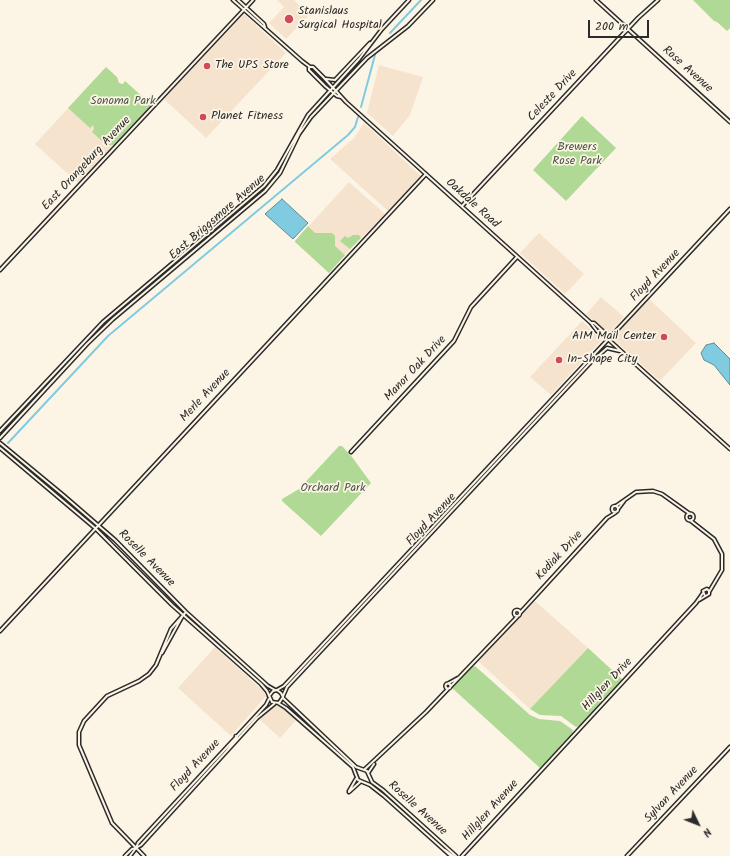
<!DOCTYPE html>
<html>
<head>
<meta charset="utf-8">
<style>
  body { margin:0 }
  #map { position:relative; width:730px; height:856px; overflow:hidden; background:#fcf5e5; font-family:Kalam,sans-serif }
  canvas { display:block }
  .north { position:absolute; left:678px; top:804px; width:40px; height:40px; -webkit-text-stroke:3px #fcf5e5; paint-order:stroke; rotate:133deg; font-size:11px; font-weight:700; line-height:16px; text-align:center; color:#2b2b2b }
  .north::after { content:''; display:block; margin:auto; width:14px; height:18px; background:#2b2b2b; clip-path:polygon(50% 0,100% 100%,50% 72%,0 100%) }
  .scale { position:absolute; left:588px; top:20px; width:61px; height:18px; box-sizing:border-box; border:2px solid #2b2b2b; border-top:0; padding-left:5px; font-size:12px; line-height:14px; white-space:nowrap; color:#2b2b2b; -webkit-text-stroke:3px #fcf5e5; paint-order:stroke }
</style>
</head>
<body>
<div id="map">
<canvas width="730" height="856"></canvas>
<div class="north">N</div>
<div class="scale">200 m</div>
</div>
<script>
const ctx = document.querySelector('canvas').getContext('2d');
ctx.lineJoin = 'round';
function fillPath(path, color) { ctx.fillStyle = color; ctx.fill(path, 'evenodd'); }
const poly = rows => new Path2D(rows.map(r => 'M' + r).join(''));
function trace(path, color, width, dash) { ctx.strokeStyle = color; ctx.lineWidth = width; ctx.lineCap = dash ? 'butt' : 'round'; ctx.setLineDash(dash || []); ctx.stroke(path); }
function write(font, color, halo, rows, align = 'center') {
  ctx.font = font + ' Kalam,sans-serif'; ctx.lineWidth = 3.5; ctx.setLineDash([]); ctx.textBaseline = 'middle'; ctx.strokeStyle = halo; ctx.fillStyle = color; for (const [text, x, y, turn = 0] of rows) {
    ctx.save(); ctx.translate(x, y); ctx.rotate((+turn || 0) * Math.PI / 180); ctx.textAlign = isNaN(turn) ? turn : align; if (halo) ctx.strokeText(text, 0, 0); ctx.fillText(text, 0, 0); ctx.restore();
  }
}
fillPath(poly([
  [277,0,294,0,309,15,286,39,269,23,284,7],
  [244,14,286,53,206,138,164,99],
  [379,65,423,77,410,115,393,136,367,113],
  [85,90,129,129,78,183,35,144],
  [364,123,421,176,388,211,330,159,354,138],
  [349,182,384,213,384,216,352,247,329,273,295,241],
  [539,233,584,274,565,294,520,253],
  [601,297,624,317,608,334,586,314],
  [648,298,696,343,660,381,611,337],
  [582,321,602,340,551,395,530,377],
  [535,601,588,648,530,709,478,661],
  [215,647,263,691,266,696,231,736,178,688],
  [274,705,280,705,285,707,298,718,280,738,258,718]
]), '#f6e3ce');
fillPath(poly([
  [693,0,730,0,730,28,727,31,717,22,714,21],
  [106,67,117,77,119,83,123,84,125,81,152,105,114,145,109,145,104,140,102,141,92,132,94,129,93,125,90,128,68,108],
  [582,116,616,148,566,201,533,170],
  [308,226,315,233,332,233,335,236,335,246,345,255,329,273,295,242,295,241],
  [353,235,359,235,361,238,350,249,340,241,345,236,348,238],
  [339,446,342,446,352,457,371,483,321,536,282,501,282,499,299,489],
  [588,648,623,680,580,726,576,727,561,716,540,715,530,709],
  [475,666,530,715,539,719,560,721,573,730,572,734,540,768,452,688,472,667]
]), '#b0d996');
const water = poly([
  [282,199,308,223,293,239,265,214,282,199],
  [714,343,730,359,730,385,714,365,704,360,701,353,706,345,714,343]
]);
fillPath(water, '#81cbe1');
trace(water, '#5f8b98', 1);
trace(poly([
  [390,33,421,0],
  [361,107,375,55],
  [8,443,108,336,348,135,355,127,358,117]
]), '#81cbe1', 2);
const secondary = poly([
  [233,0,302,61,310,67,313,67,324,78,346,102,591,323,597,331,608,339],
  [238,0,264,24,265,27],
  [596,0,730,122],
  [309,68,309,70,325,86,337,96,341,97],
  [326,79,335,80,370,43],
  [462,206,638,18,658,0],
  [0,270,253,0],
  [591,323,594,323,607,335,608,339,621,351,730,449],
  [590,363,607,348,620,351],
  [0,431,103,322,264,186,277,170,308,115,359,59,382,29,409,0],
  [0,438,87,344,113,319,265,191,280,173,299,134,311,117,367,58,408,26,433,0],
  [0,443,63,495,115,540,186,612,268,686,275,690],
  [0,448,95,528,172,605,261,684,267,691,272,702,279,703,283,697,281,693,277,690,273,691,269,696],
  [351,452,454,341,471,307,517,257],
  '612 509a3 3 0 1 1 6 0a3 3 0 1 1-6 0Z',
  [616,506,636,492,653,491,662,494,690,514],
  [618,509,624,501],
  '686.5 517a3.5 3.5 0 1 1 7 0a3.5 3.5 0 1 1-7 0Z',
  [691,521,714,539,722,554,722,570,709,592],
  [699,600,709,594,709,591,707,589,703,591,705,596],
  '514 613a3 3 0 1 1 6 0a3 3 0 1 1-6 0Z',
  [520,613,607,518,615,513],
  [0,631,426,174],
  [162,653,183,615],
  [449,683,458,678],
  '445.5 686a2.5 2.5 0 1 1 5 0a2.5 2.5 0 1 1-5 0Z',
  [451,686,518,616],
  [277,690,284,686,730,209],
  [283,696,287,687,590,363,593,355],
  [283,698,356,767,367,771,372,782,383,790,456,856],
  [278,703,286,708,353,767,358,780,370,785,384,796,451,856],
  [225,753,237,738,236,736],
  [365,769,426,712,448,689],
  [368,773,374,764],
  [349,791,356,779],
  [349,792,360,782],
  [445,850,453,856],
  [125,856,132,849,136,848,138,843,266,705,269,699],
  [130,856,136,848,141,845,257,718,274,704],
  [144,856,112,823,79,745,79,732,84,721,107,696,139,681,149,674,156,665,171,629,186,612],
  [462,856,696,603,703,593],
  [627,856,730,747]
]);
trace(secondary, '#2b2b2b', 5);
trace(secondary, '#fcf5e5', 2);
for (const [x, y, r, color] of [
  [289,19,5,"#d1495b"],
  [207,66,4,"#d1495b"],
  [203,117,4,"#d1495b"],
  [664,337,4,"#d1495b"],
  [559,360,4,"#d1495b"]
]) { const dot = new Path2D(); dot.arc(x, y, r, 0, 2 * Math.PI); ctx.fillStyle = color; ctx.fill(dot); trace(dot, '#fcf5e5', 1.5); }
write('12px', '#2b2b2b', '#fcf5e5', [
  ["Stanislaus",298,12],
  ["Surgical Hospital",298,26],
  ["The UPS Store",215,66],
  ["Planet Fitness",211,117],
  ["AIM Mail Center",656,337,"right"],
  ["In-Shape City",567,360]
], 'left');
write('12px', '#2b2b2b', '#fcf5e5', [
  ["Rose Avenue",687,70,42],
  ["Celeste Drive",553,96,-47],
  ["East Orangeburg Avenue",87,164,-47],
  ["Oakdale Road",472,204,42],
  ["East Briggsmore Avenue",218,218,-41],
  ["Floyd Avenue",656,276,-47],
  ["Manor Oak Drive",416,369,-47],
  ["Merle Avenue",206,396,-47],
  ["Floyd Avenue",432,520,-47],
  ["Kodiak Drive",560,556,-47],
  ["Roselle Avenue",146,559,45],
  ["Hillglen Drive",608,685,-47],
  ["Floyd Avenue",196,766,-47],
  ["Sylvan Avenue",672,795,-47],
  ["Roselle Avenue",417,809,42],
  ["Hillglen Avenue",491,811,-48]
]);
write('12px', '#4c5646', '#fcf5e5', [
  ["Sonoma Park",123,102],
  ["Brewers",577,148],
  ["Rose Park",577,162],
  ["Orchard Park",333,489]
]);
</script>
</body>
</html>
